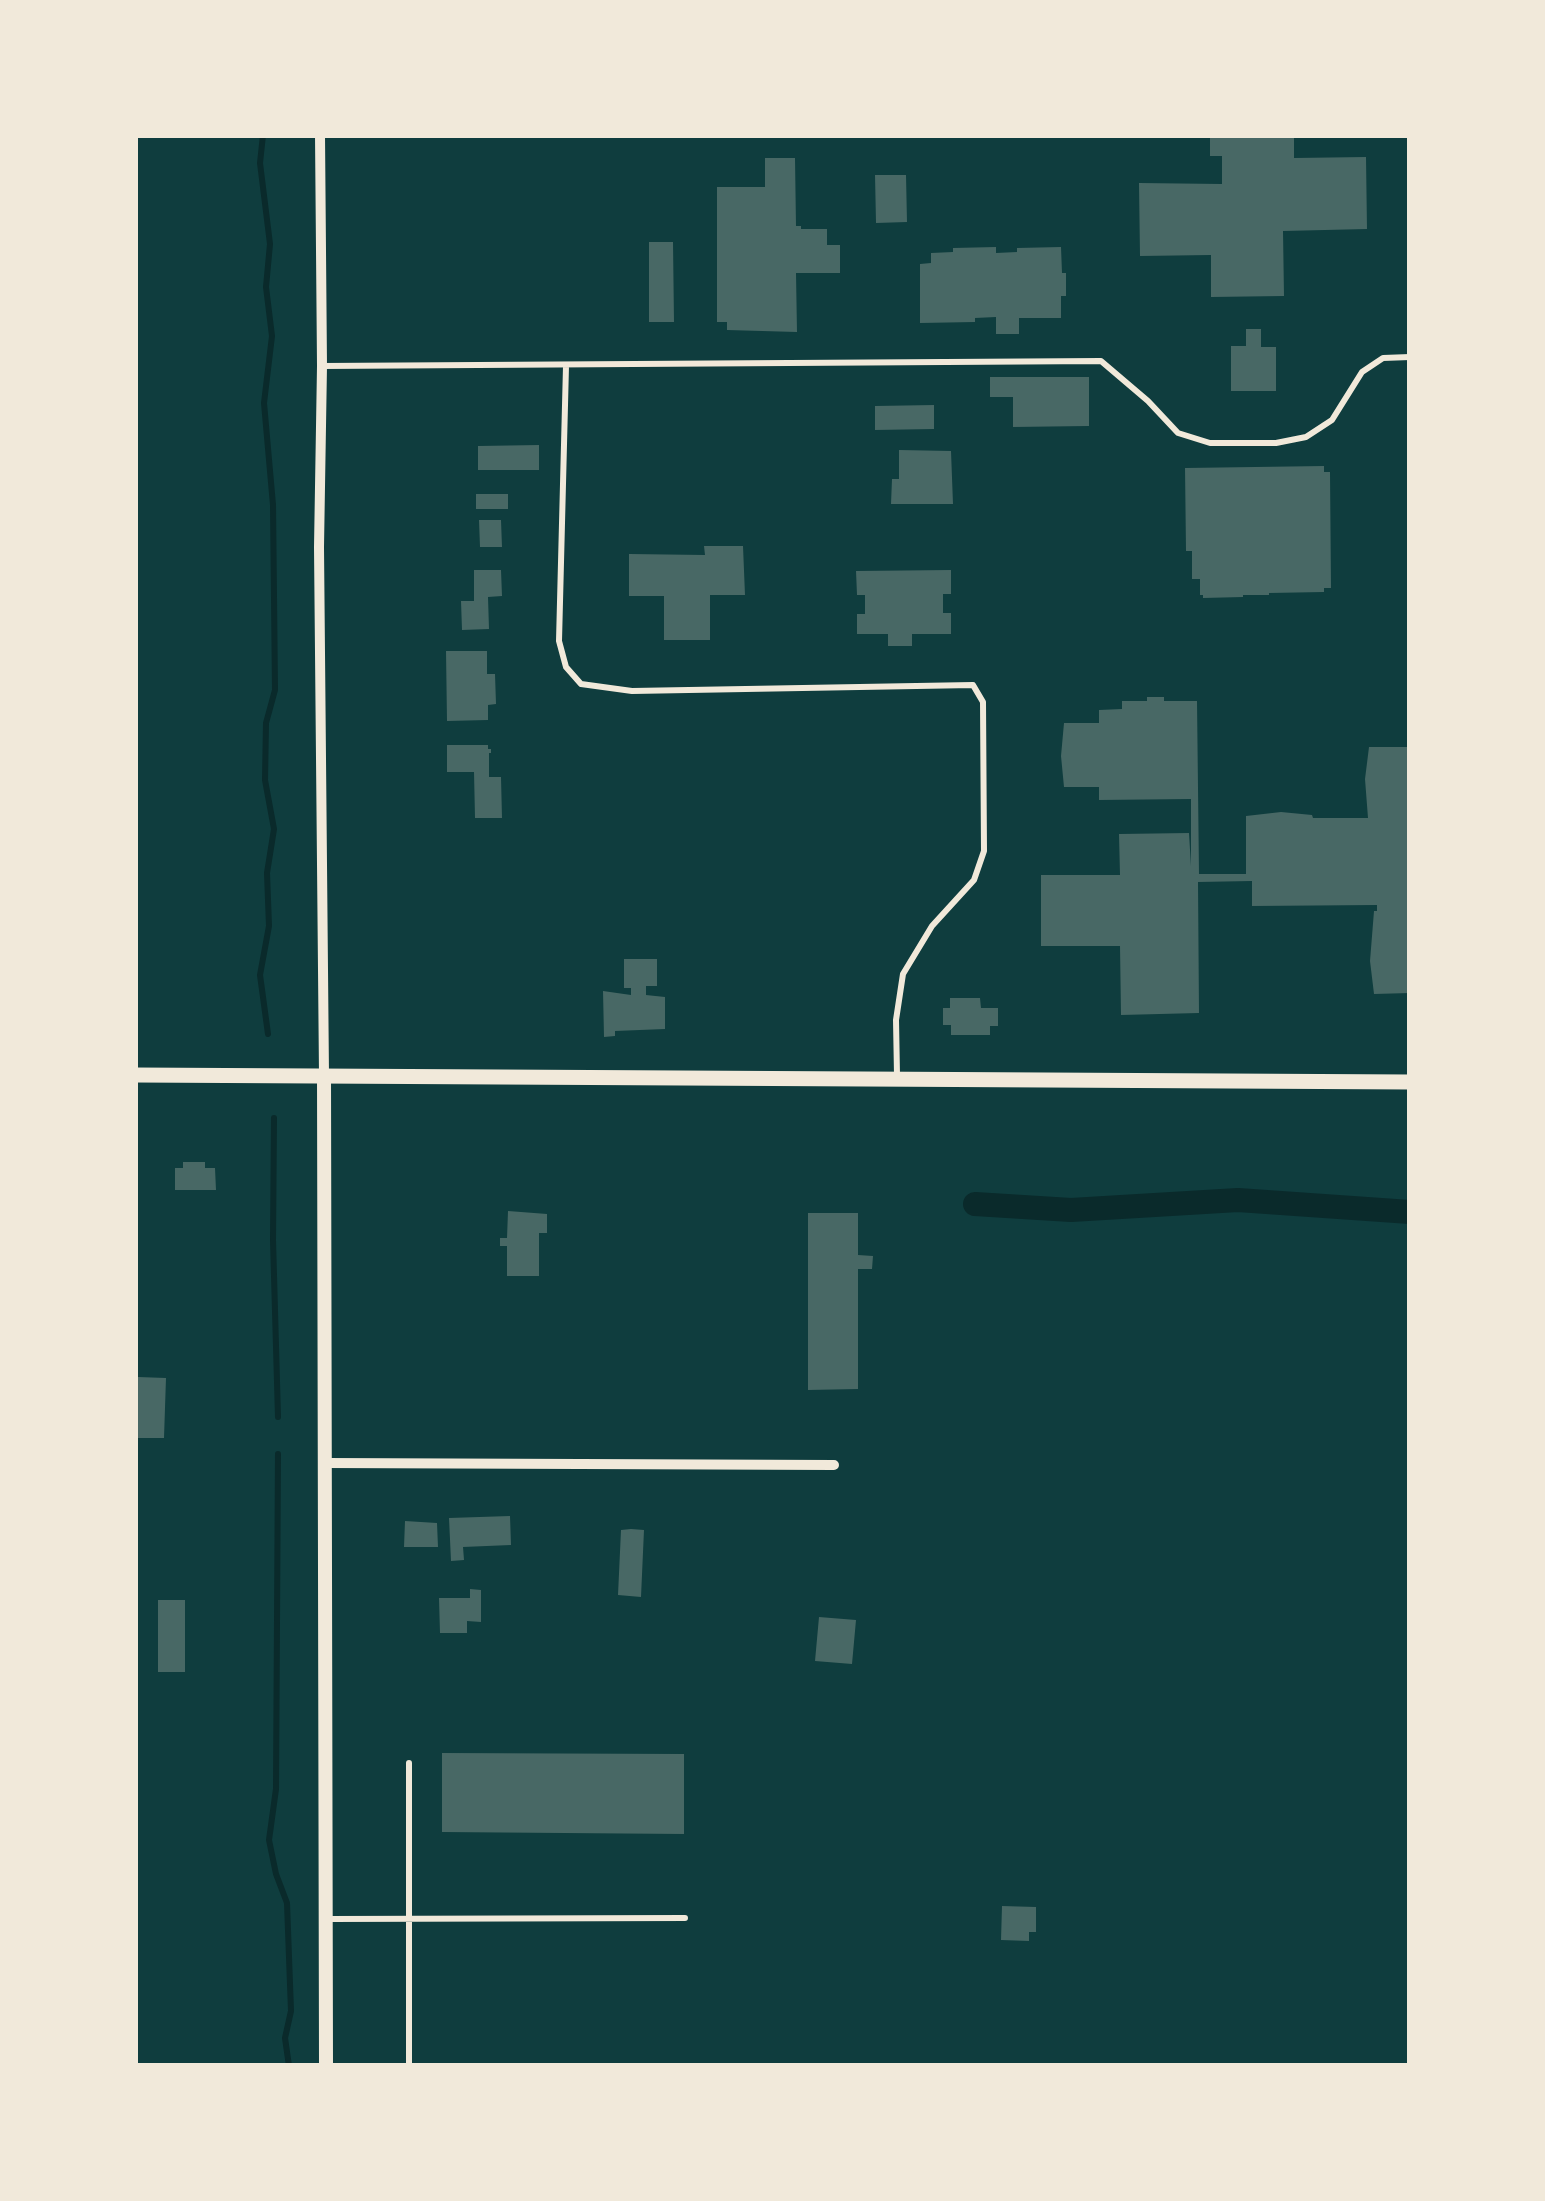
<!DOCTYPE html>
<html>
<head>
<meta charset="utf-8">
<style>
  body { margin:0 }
  #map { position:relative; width:1545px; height:2201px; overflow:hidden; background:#0f3d3e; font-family:"Open Sans",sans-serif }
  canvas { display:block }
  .frame { position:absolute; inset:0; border:138px solid #f1e9da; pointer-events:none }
</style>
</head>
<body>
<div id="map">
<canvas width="1545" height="2201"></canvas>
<div class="frame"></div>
</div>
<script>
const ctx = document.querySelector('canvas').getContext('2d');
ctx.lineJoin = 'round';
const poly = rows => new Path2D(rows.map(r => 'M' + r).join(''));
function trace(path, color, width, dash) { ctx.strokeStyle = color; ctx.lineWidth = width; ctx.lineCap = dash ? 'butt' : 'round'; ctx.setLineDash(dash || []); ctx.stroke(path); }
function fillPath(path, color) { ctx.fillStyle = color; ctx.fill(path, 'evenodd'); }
trace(poly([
  [263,135,260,163,270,244,266,287,272,336,264,403,273,505,274,597,275,690,266,723,265,780,274,829,267,873,269,926,260,975,268,1034],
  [274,1118,273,1240,278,1417],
  [278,1454,276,1789,269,1840,276,1874,287,1903,291,2011,285,2038,289,2066]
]), '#0a2a2b', 6);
trace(poly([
  [975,1204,1071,1210,1238,1200,1410,1212]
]), '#0a2a2b', 24);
fillPath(poly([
  [1210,135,1294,135,1294,158,1366,157,1367,229,1283,231,1284,296,1211,297,1211,255,1140,256,1139,183,1222,184,1222,156,1210,156],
  [765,158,795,158,796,226,801,226,801,229,827,229,827,245,840,245,840,273,796,273,797,332,727,330,727,322,717,322,717,187,765,187],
  [875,175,906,175,907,222,876,223],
  [649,242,673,242,674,322,649,322],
  [996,247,996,253,1017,252,1017,248,1061,247,1062,273,1066,273,1066,296,1061,296,1061,318,1019,318,1019,334,996,334,996,317,975,318,975,322,920,323,920,264,931,263,931,253,953,252,953,248],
  [1246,329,1261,329,1261,347,1276,347,1276,391,1231,391,1231,346,1246,346],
  [990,377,1089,377,1089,426,1013,427,1013,397,990,397],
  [934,405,934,429,875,430,875,406],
  [539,445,539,470,478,470,478,446],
  [899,450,951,451,953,504,891,504,892,479,899,479],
  [1324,466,1324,472,1330,472,1331,588,1324,588,1324,592,1269,593,1269,595,1243,595,1243,597,1203,598,1203,595,1200,595,1200,579,1192,579,1192,551,1186,551,1185,468],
  [476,494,508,494,508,509,476,509],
  [479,520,501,520,502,547,480,547],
  [704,546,743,546,745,595,710,595,710,640,664,640,664,596,629,596,629,554,705,555],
  [474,570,501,570,502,596,488,597,489,629,462,630,461,601,474,601],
  [951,570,951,594,943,594,943,613,951,613,951,634,912,634,912,646,888,646,888,634,857,634,857,614,865,614,865,595,857,595,856,571],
  [446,651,487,651,487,674,495,674,496,704,488,705,488,720,447,721],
  [1147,697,1164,697,1164,701,1197,701,1199,874,1246,874,1246,816,1281,812,1312,815,1313,818,1368,818,1365,779,1369,747,1410,747,1410,993,1374,994,1370,961,1374,911,1377,911,1377,905,1252,906,1252,881,1198,882,1199,1013,1121,1015,1120,946,1041,946,1041,875,1120,875,1119,834,1189,833,1191,866,1191,799,1099,800,1099,787,1064,787,1061,756,1064,723,1099,723,1099,710,1122,709,1122,701,1147,701],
  [447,745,488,745,488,749,491,749,491,753,489,753,489,777,501,777,502,818,475,818,474,772,447,772],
  [624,959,657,959,657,986,646,986,646,995,665,997,665,1029,615,1031,615,1036,604,1037,603,991,631,995,631,988,624,988],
  [950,998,980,998,981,1008,998,1008,998,1026,990,1026,990,1035,951,1035,951,1025,943,1025,943,1008,950,1008],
  [183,1162,205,1162,205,1168,215,1168,216,1190,175,1190,175,1168,183,1168],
  [508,1211,547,1214,547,1233,539,1233,539,1276,507,1276,507,1246,500,1246,500,1238,507,1238],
  [808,1213,858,1213,858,1255,873,1256,872,1269,858,1269,858,1389,808,1390],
  [138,1377,166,1378,164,1438,137,1438],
  [510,1516,511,1545,463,1547,464,1560,451,1561,449,1518],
  [405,1521,437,1523,438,1547,404,1547],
  [631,1529,644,1530,641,1597,618,1595,621,1530],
  [470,1589,481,1590,481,1622,467,1621,467,1633,440,1633,439,1598,470,1598],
  [158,1600,185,1600,185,1672,158,1672],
  [819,1617,856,1620,852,1664,815,1661],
  [442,1753,684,1754,684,1834,442,1832],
  [1002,1906,1036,1907,1036,1932,1029,1932,1029,1941,1001,1940]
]), '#486865');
trace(poly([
  [322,366,1101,361,1148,401,1178,433,1210,443,1276,443,1306,437,1332,420,1362,372,1383,358,1410,357],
  [566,366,559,641,566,667,581,684,632,691,973,685,983,702,984,851,974,880,932,926,903,974,896,1020,897,1075],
  [330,1919,685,1918],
  [409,2066,409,1763]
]), '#f1e9da', 6);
trace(poly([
  [320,135,322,366,319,547,324,1075],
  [326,1463,834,1465]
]), '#f1e9da', 10);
trace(poly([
  [324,1075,326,2066]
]), '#f1e9da', 14);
trace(poly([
  [135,1075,1410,1082]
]), '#f1e9da', 15);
</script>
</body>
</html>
